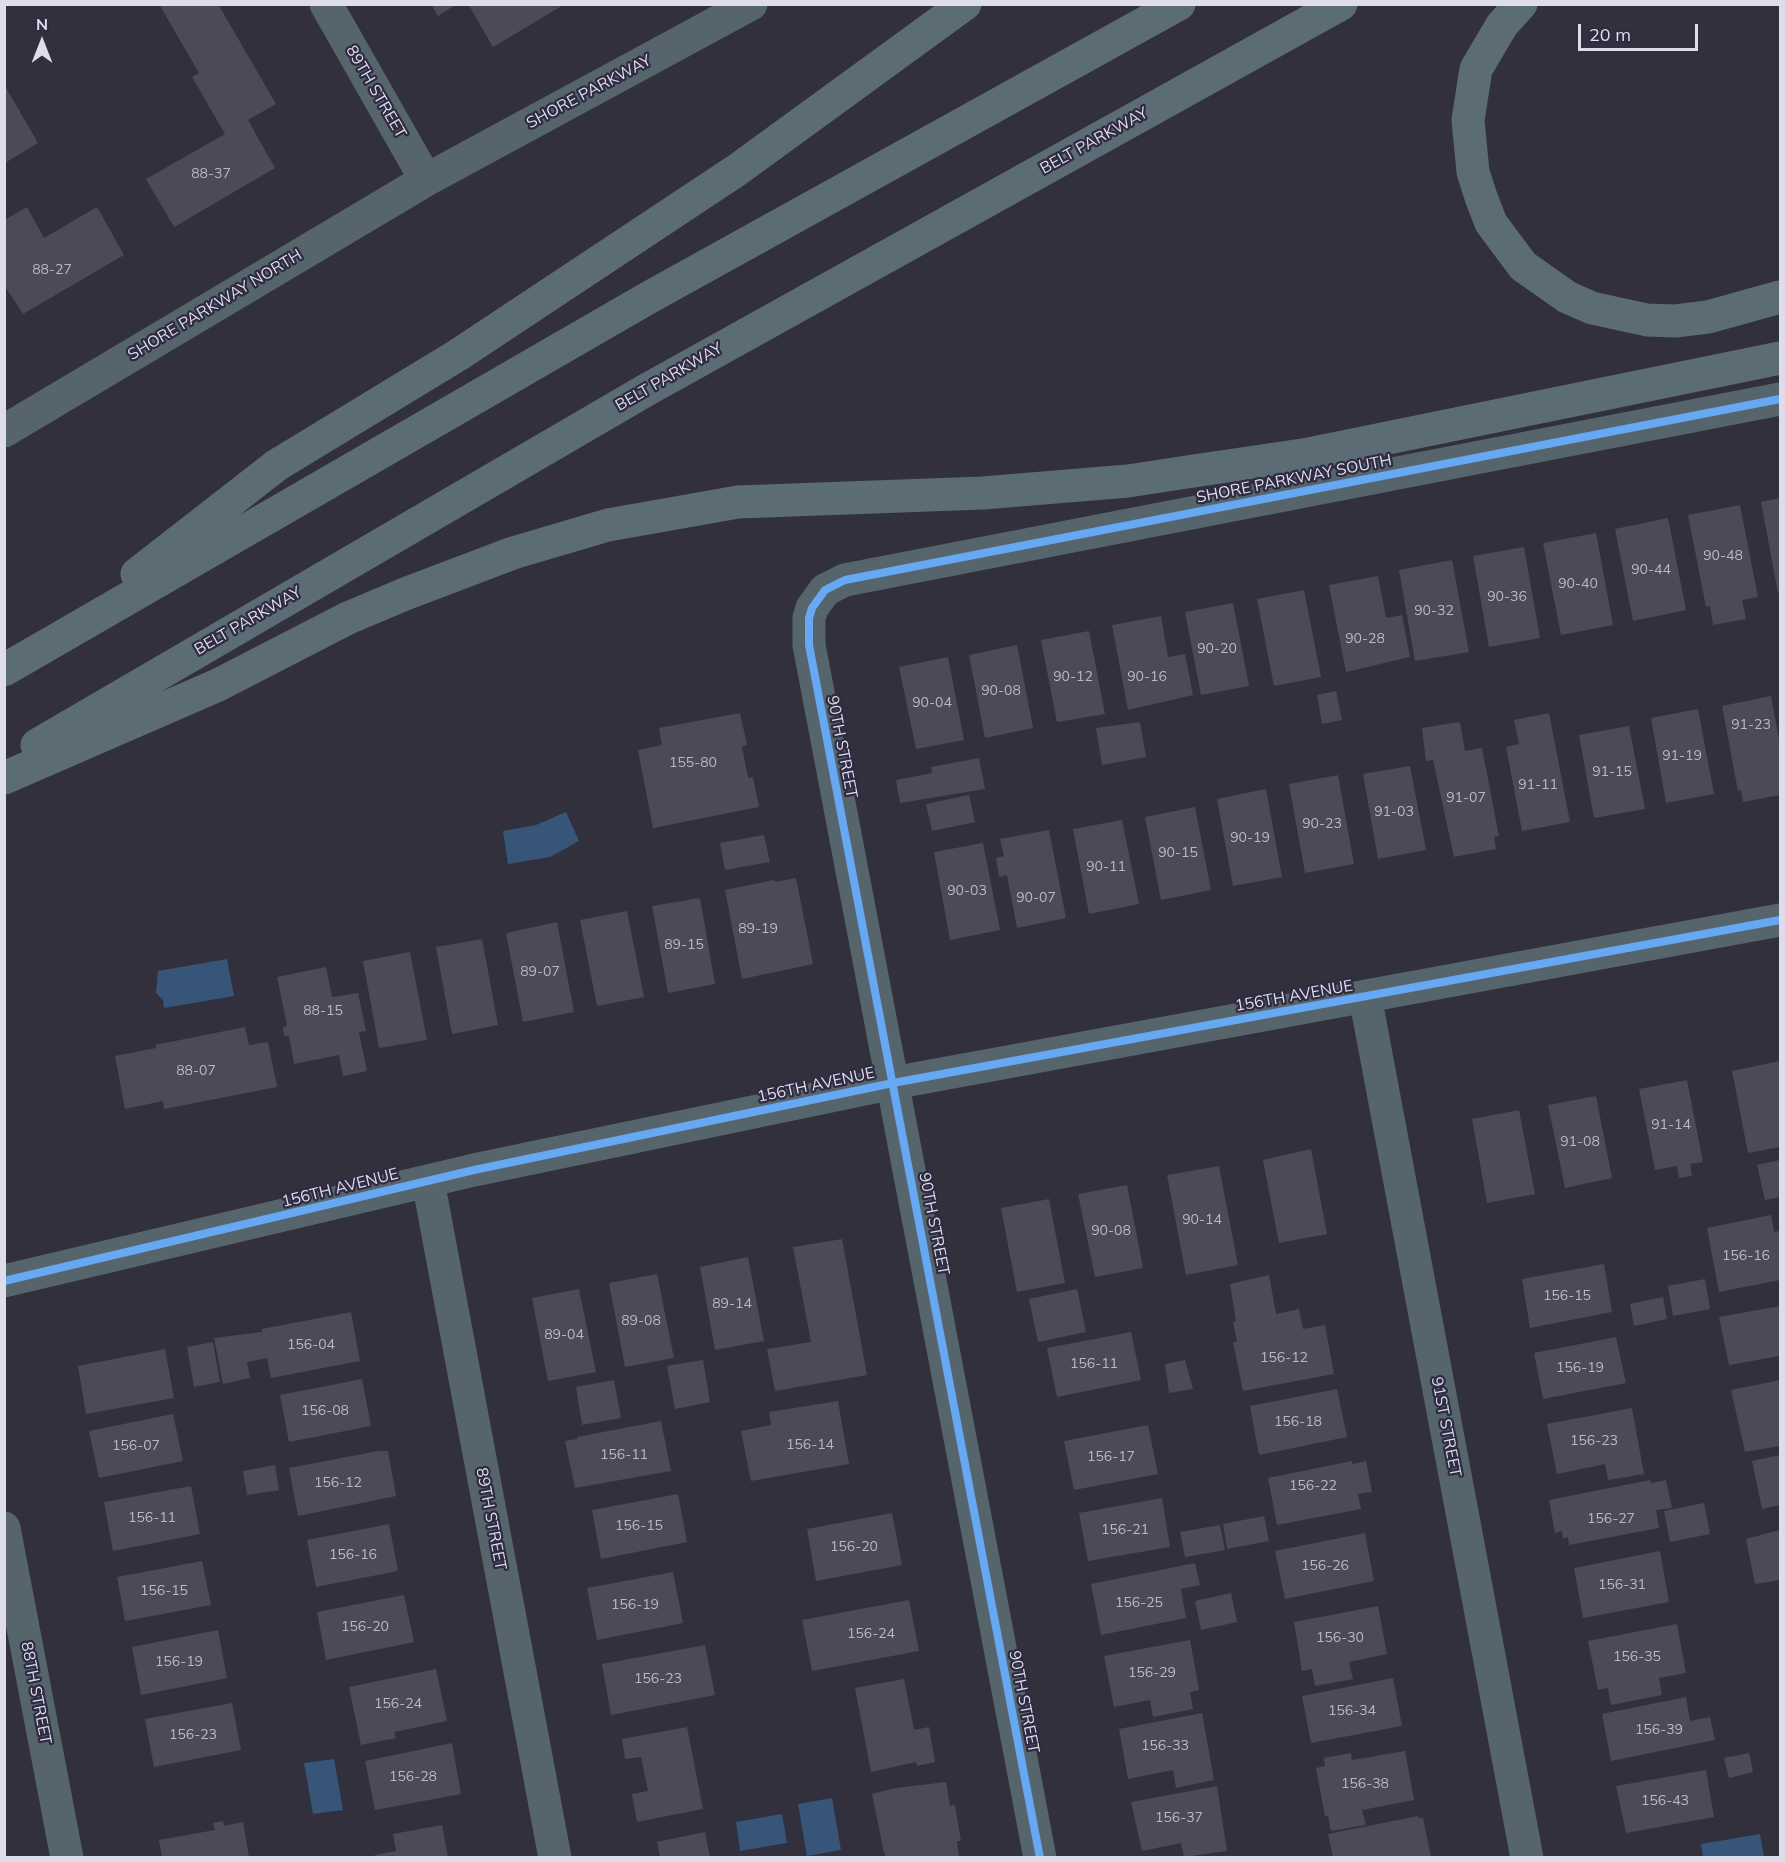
<!DOCTYPE html>
<html>
<head>
<meta charset="utf-8">
<style>
  body { margin:0 }
  #map { position:relative; width:1785px; height:1862px; overflow:hidden; background:#32303d; font-family:Mulish,sans-serif }
  canvas { display:block }
  .frame { position:absolute; inset:0; border:6px solid #dfddec; pointer-events:none }
  .north { position:absolute; left:12px; top:12px; width:60px; height:60px; -webkit-text-stroke:4px #2e2b42; paint-order:stroke; rotate:0deg; font-size:16px; font-weight:700; line-height:24px; text-align:center; color:#dfddec }
  .north::after { content:''; display:block; margin:auto; width:21px; height:27px; background:#dfddec; clip-path:polygon(50% 0,100% 100%,50% 72%,0 100%) }
  .scale { position:absolute; left:1578px; top:24px; width:120px; height:27px; box-sizing:border-box; border:3px solid #dfddec; border-top:0; padding-left:8px; font-size:18px; line-height:21px; white-space:nowrap; color:#dfddec; -webkit-text-stroke:4px #2e2b42; paint-order:stroke }
</style>
</head>
<body>
<div id="map">
<canvas width="1785" height="1862"></canvas>
<div class="frame"></div>
<div class="north">N</div>
<div class="scale">20 m</div>
</div>
<script>
const ctx = document.querySelector('canvas').getContext('2d');
ctx.lineJoin = 'round';
function fillPath(path, color) { ctx.fillStyle = color; ctx.fill(path, 'evenodd'); }
const poly = rows => new Path2D(rows.map(r => 'M' + r).join(''));
function trace(path, color, width, dash) { ctx.strokeStyle = color; ctx.lineWidth = width; ctx.lineCap = dash ? 'butt' : 'round'; ctx.setLineDash(dash || []); ctx.stroke(path); }
function write(font, color, halo, rows, align = 'center') {
  ctx.font = font + ' Mulish,sans-serif'; ctx.lineWidth = 4.5; ctx.setLineDash([]); ctx.textBaseline = 'middle'; ctx.strokeStyle = halo; ctx.fillStyle = color; for (const [text, x, y, turn = 0] of rows) {
    ctx.save(); ctx.translate(x, y); ctx.rotate((+turn || 0) * Math.PI / 180); ctx.textAlign = isNaN(turn) ? turn : align; if (halo) ctx.strokeText(text, 0, 0); ctx.fillText(text, 0, 0); ctx.restore();
  }
}
fillPath(poly([
  [566,812,579,841,550,857,508,864,503,831,536,825],
  [227,959,234,996,164,1008,163,1000,156,993,158,971],
  [334,1759,343,1810,313,1814,304,1763],
  [832,1798,841,1850,807,1856,798,1804],
  [782,1814,787,1843,740,1851,736,1822],
  [1760,1834,1764,1857,1703,1857,1701,1844]
]), '#365579');
fillPath(poly([
  [159,4,218,4,276,104,248,120,275,168,174,227,146,179,225,134,192,77,199,73],
  [431,4,457,4,438,16],
  [468,4,565,4,493,47],
  [5,86,38,143,5,163],
  [27,207,44,238,97,207,124,255,23,314,4,285,4,220],
  [1780,498,1780,592,1778,593,1761,502],
  [1740,505,1758,597,1742,600,1746,619,1713,625,1710,606,1706,607,1688,515],
  [1668,518,1686,610,1633,621,1615,529],
  [1596,533,1613,625,1561,635,1543,543],
  [1524,547,1540,638,1489,647,1473,556],
  [1452,560,1469,652,1415,661,1399,570],
  [1378,576,1386,618,1402,615,1410,657,1346,672,1329,585],
  [1304,590,1321,677,1274,686,1257,599],
  [1233,603,1249,686,1201,695,1185,612],
  [1161,616,1168,657,1185,654,1193,695,1128,710,1112,625],
  [1089,631,1105,714,1057,722,1041,640],
  [1017,645,1033,728,985,738,969,655],
  [948,657,964,740,916,749,899,667],
  [1336,691,1342,720,1322,724,1317,695],
  [1771,696,1780,745,1780,795,1743,802,1741,790,1738,791,1722,706],
  [1698,709,1714,794,1666,803,1651,718],
  [740,713,747,745,742,746,748,778,753,777,759,807,653,828,638,750,662,745,659,728],
  [1549,713,1570,822,1522,831,1506,747,1519,744,1514,720],
  [1140,722,1146,757,1102,765,1096,728],
  [1460,722,1465,751,1482,748,1499,836,1494,837,1496,849,1454,857,1433,760,1426,761,1422,728],
  [1629,726,1645,809,1594,818,1579,735],
  [979,758,985,789,900,803,896,780,932,773,931,767],
  [1410,766,1426,850,1378,859,1363,774],
  [1338,775,1354,864,1305,873,1289,784],
  [1266,789,1282,877,1233,886,1217,799],
  [969,795,975,822,932,831,926,804],
  [1195,807,1211,890,1161,900,1145,817],
  [1122,820,1139,904,1089,914,1073,829],
  [1049,830,1066,918,1017,928,1007,875,999,877,996,858,1004,856,1000,839],
  [764,835,770,862,725,870,720,843],
  [983,843,1000,930,950,940,934,852],
  [796,878,813,964,742,979,725,890,774,880,775,882],
  [700,898,715,984,668,993,652,906],
  [627,911,644,997,597,1006,580,920],
  [557,922,574,1012,523,1022,506,933],
  [482,939,498,1025,452,1034,436,947],
  [410,952,427,1040,379,1048,363,961],
  [326,967,332,997,358,993,366,1031,359,1032,367,1071,343,1076,339,1055,294,1064,289,1036,284,1036,283,1028,287,1025,277,977],
  [245,1027,249,1045,268,1042,277,1087,164,1109,163,1101,125,1109,115,1056,156,1048,155,1045],
  [1780,1061,1780,1147,1748,1153,1732,1071],
  [1687,1080,1703,1162,1690,1164,1692,1176,1679,1178,1677,1166,1655,1170,1639,1089],
  [1596,1096,1612,1178,1565,1188,1548,1105],
  [1519,1110,1535,1194,1487,1203,1472,1119],
  [1311,1149,1327,1234,1279,1243,1263,1160],
  [1780,1160,1780,1197,1765,1200,1757,1165],
  [1219,1166,1238,1265,1186,1275,1167,1175],
  [1127,1185,1143,1268,1095,1277,1078,1194],
  [1049,1199,1065,1283,1017,1292,1001,1208],
  [1771,1215,1774,1232,1780,1231,1780,1280,1719,1292,1707,1228],
  [842,1239,867,1375,775,1391,767,1349,811,1342,793,1247],
  [748,1257,764,1341,715,1350,700,1267],
  [1604,1264,1612,1312,1530,1328,1522,1279],
  [657,1274,674,1358,625,1367,609,1283],
  [1269,1275,1276,1314,1299,1309,1303,1329,1325,1325,1334,1374,1243,1391,1233,1342,1237,1342,1233,1322,1236,1321,1230,1284],
  [1705,1279,1710,1309,1673,1316,1668,1286],
  [579,1289,596,1372,548,1381,532,1298],
  [1077,1289,1086,1332,1038,1342,1029,1299],
  [1663,1297,1667,1319,1634,1326,1630,1304],
  [1780,1306,1780,1356,1729,1365,1719,1317],
  [351,1312,360,1361,271,1378,267,1358,247,1362,250,1378,223,1384,214,1338,262,1332,262,1329],
  [1131,1332,1141,1380,1057,1397,1047,1348],
  [1616,1337,1626,1383,1543,1399,1534,1353],
  [213,1342,220,1382,194,1387,187,1347],
  [165,1349,174,1398,86,1414,78,1366],
  [703,1360,710,1402,675,1409,667,1366],
  [1185,1360,1193,1389,1169,1393,1165,1364],
  [362,1379,371,1426,289,1442,280,1395],
  [614,1380,621,1418,582,1425,576,1387],
  [1780,1380,1780,1446,1745,1452,1731,1390],
  [1337,1389,1347,1437,1259,1455,1250,1406],
  [838,1401,849,1464,751,1481,741,1431,771,1425,769,1412],
  [1632,1408,1644,1474,1608,1480,1605,1464,1557,1474,1547,1424],
  [173,1414,183,1461,99,1478,89,1431],
  [661,1421,671,1471,575,1488,565,1441,577,1439,577,1437],
  [1148,1425,1158,1474,1074,1490,1064,1441],
  [378,1451,388,1451,396,1496,298,1516,289,1468],
  [1780,1455,1780,1505,1762,1509,1752,1461],
  [1352,1461,1352,1464,1366,1461,1372,1492,1358,1494,1361,1509,1277,1525,1268,1478],
  [275,1465,279,1490,247,1495,243,1471],
  [1650,1480,1651,1483,1666,1480,1672,1508,1656,1510,1659,1528,1569,1545,1568,1537,1563,1539,1562,1531,1555,1533,1549,1500],
  [191,1486,200,1534,113,1551,104,1502],
  [678,1494,687,1542,601,1559,592,1510],
  [1162,1498,1170,1547,1088,1561,1079,1513],
  [1704,1503,1710,1534,1670,1542,1664,1511],
  [892,1513,902,1565,816,1581,807,1529],
  [1264,1516,1269,1541,1227,1549,1223,1524],
  [389,1524,398,1571,316,1587,307,1540],
  [1220,1525,1225,1550,1185,1557,1180,1532],
  [1780,1530,1780,1580,1755,1584,1746,1539],
  [1365,1533,1374,1581,1285,1599,1275,1551],
  [1660,1551,1669,1602,1583,1618,1574,1568],
  [202,1561,211,1605,125,1621,117,1577],
  [1195,1563,1200,1585,1181,1589,1186,1618,1101,1635,1091,1584],
  [673,1572,683,1623,597,1640,587,1588],
  [1231,1593,1237,1622,1201,1630,1195,1601],
  [404,1595,414,1642,326,1660,317,1612],
  [909,1600,919,1651,812,1671,802,1620],
  [1378,1606,1387,1654,1349,1662,1353,1679,1315,1686,1312,1669,1302,1671,1294,1622],
  [1677,1624,1686,1673,1659,1678,1662,1695,1611,1705,1608,1688,1598,1690,1588,1641],
  [218,1630,227,1678,141,1695,132,1647],
  [1190,1640,1199,1690,1190,1692,1193,1709,1153,1717,1150,1700,1114,1707,1104,1656],
  [705,1645,715,1695,611,1715,602,1664],
  [436,1669,447,1721,394,1732,396,1738,361,1745,349,1687],
  [1393,1678,1402,1726,1311,1743,1302,1696],
  [904,1679,914,1730,929,1727,935,1762,917,1766,916,1762,871,1772,855,1688],
  [1686,1697,1690,1721,1710,1717,1715,1740,1611,1761,1602,1714],
  [232,1703,241,1750,154,1767,145,1719],
  [1202,1713,1214,1780,1176,1788,1173,1770,1128,1779,1119,1729],
  [687,1727,703,1809,637,1822,632,1794,648,1791,641,1757,625,1759,622,1739],
  [452,1743,461,1794,375,1810,365,1761],
  [1405,1751,1414,1800,1362,1810,1366,1825,1331,1831,1328,1816,1325,1816,1316,1768,1325,1766,1324,1758,1351,1753,1352,1760],
  [1749,1753,1753,1772,1729,1778,1724,1758],
  [1706,1770,1714,1817,1626,1833,1616,1786],
  [946,1782,950,1806,955,1805,961,1841,957,1841,959,1857,887,1857,884,1853,872,1794,895,1788],
  [1217,1786,1227,1851,1184,1857,1181,1843,1142,1851,1131,1802],
  [1418,1816,1418,1818,1423,1818,1431,1857,1333,1857,1328,1834],
  [223,1821,224,1826,243,1822,249,1857,162,1857,159,1840,215,1830,213,1823],
  [442,1825,448,1857,375,1857,375,1855,396,1851,393,1834],
  [705,1832,710,1857,660,1857,657,1842]
]), '#4c4a58');
trace(poly([
  [326,4,426,180],
  [4,431,426,180,751,4],
  [1365,996,1527,1858],
  [428,1181,555,1858],
  [4,1281,474,1170,893,1083,1780,920],
  [4,1528,67,1858],
  [1040,1858,809,645,809,618,812,608,825,590,845,580,1780,399]
]), '#56656c', 33);
trace(poly([
  [1521,4,1502,25,1476,69,1468,120,1473,172,1481,197,1491,223,1523,266,1567,297,1592,308,1647,320,1675,321,1708,317,1780,297],
  [137,574,277,465,458,355,737,170,965,4],
  [4,670,648,298,1179,4],
  [37,745,648,389,1341,4],
  [4,778,218,685,348,618,405,594,513,553,608,525,738,502,983,493,1128,481,1187,472,1309,454,1780,358]
]), '#5c6c75', 33);
trace(poly([
  [4,1281,474,1170,893,1083,1780,920],
  [1040,1858,809,645,809,618,812,608,825,590,845,580,1780,399]
]), '#66a8f1', 8);
write('14px', '#bab8c7', null, [
  ["88-37",211,174],
  ["88-27",52,270],
  ["90-48",1723,556],
  ["90-44",1651,570],
  ["90-40",1578,584],
  ["90-36",1507,597],
  ["90-32",1434,611],
  ["90-28",1365,639],
  ["90-20",1217,649],
  ["90-12",1073,677],
  ["90-16",1147,677],
  ["90-08",1001,691],
  ["90-04",932,703],
  ["91-23",1751,725],
  ["91-19",1682,756],
  ["155-80",693,763],
  ["91-15",1612,772],
  ["91-11",1538,785],
  ["91-07",1466,798],
  ["91-03",1394,812],
  ["90-23",1322,824],
  ["90-19",1250,838],
  ["90-15",1178,853],
  ["90-11",1106,867],
  ["90-03",967,891],
  ["90-07",1036,898],
  ["89-19",758,929],
  ["89-15",684,945],
  ["89-07",540,972],
  ["88-15",323,1011],
  ["88-07",196,1071],
  ["91-14",1671,1125],
  ["91-08",1580,1142],
  ["90-14",1202,1220],
  ["90-08",1111,1231],
  ["156-16",1746,1256],
  ["156-15",1567,1296],
  ["89-14",732,1304],
  ["89-08",641,1321],
  ["89-04",564,1335],
  ["156-04",311,1345],
  ["156-12",1284,1358],
  ["156-11",1094,1364],
  ["156-19",1580,1368],
  ["156-08",325,1411],
  ["156-18",1298,1422],
  ["156-23",1594,1441],
  ["156-14",810,1445],
  ["156-07",136,1446],
  ["156-11",624,1455],
  ["156-17",1111,1457],
  ["156-12",338,1483],
  ["156-22",1313,1486],
  ["156-11",152,1518],
  ["156-27",1611,1519],
  ["156-15",639,1526],
  ["156-21",1125,1530],
  ["156-20",854,1547],
  ["156-16",353,1555],
  ["156-26",1325,1566],
  ["156-31",1622,1585],
  ["156-15",164,1591],
  ["156-25",1139,1603],
  ["156-19",635,1605],
  ["156-20",365,1627],
  ["156-24",871,1634],
  ["156-30",1340,1638],
  ["156-35",1637,1657],
  ["156-19",179,1662],
  ["156-29",1152,1673],
  ["156-23",658,1679],
  ["156-24",398,1704],
  ["156-34",1352,1711],
  ["156-39",1659,1730],
  ["156-23",193,1735],
  ["156-33",1165,1746],
  ["156-28",413,1777],
  ["156-38",1365,1784],
  ["156-43",1665,1801],
  ["156-37",1179,1818]
]);
write('16px', '#dfddec', '#2e2b42', [
  ["89TH STREET",376,92,60],
  ["SHORE PARKWAY",589,92,-28],
  ["BELT PARKWAY",1094,141,-29],
  ["SHORE PARKWAY NORTH",215,305,-31],
  ["BELT PARKWAY",669,377,-30],
  ["SHORE PARKWAY SOUTH",1294,479,-11],
  ["BELT PARKWAY",248,621,-30],
  ["90TH STREET",842,747,79],
  ["156TH AVENUE",1294,996,-10],
  ["156TH AVENUE",816,1085,-12],
  ["156TH AVENUE",340,1188,-14],
  ["90TH STREET",934,1224,79],
  ["91ST STREET",1446,1427,79],
  ["89TH STREET",491,1519,79],
  ["88TH STREET",36,1693,79],
  ["90TH STREET",1024,1702,79]
]);
</script>
</body>
</html>
